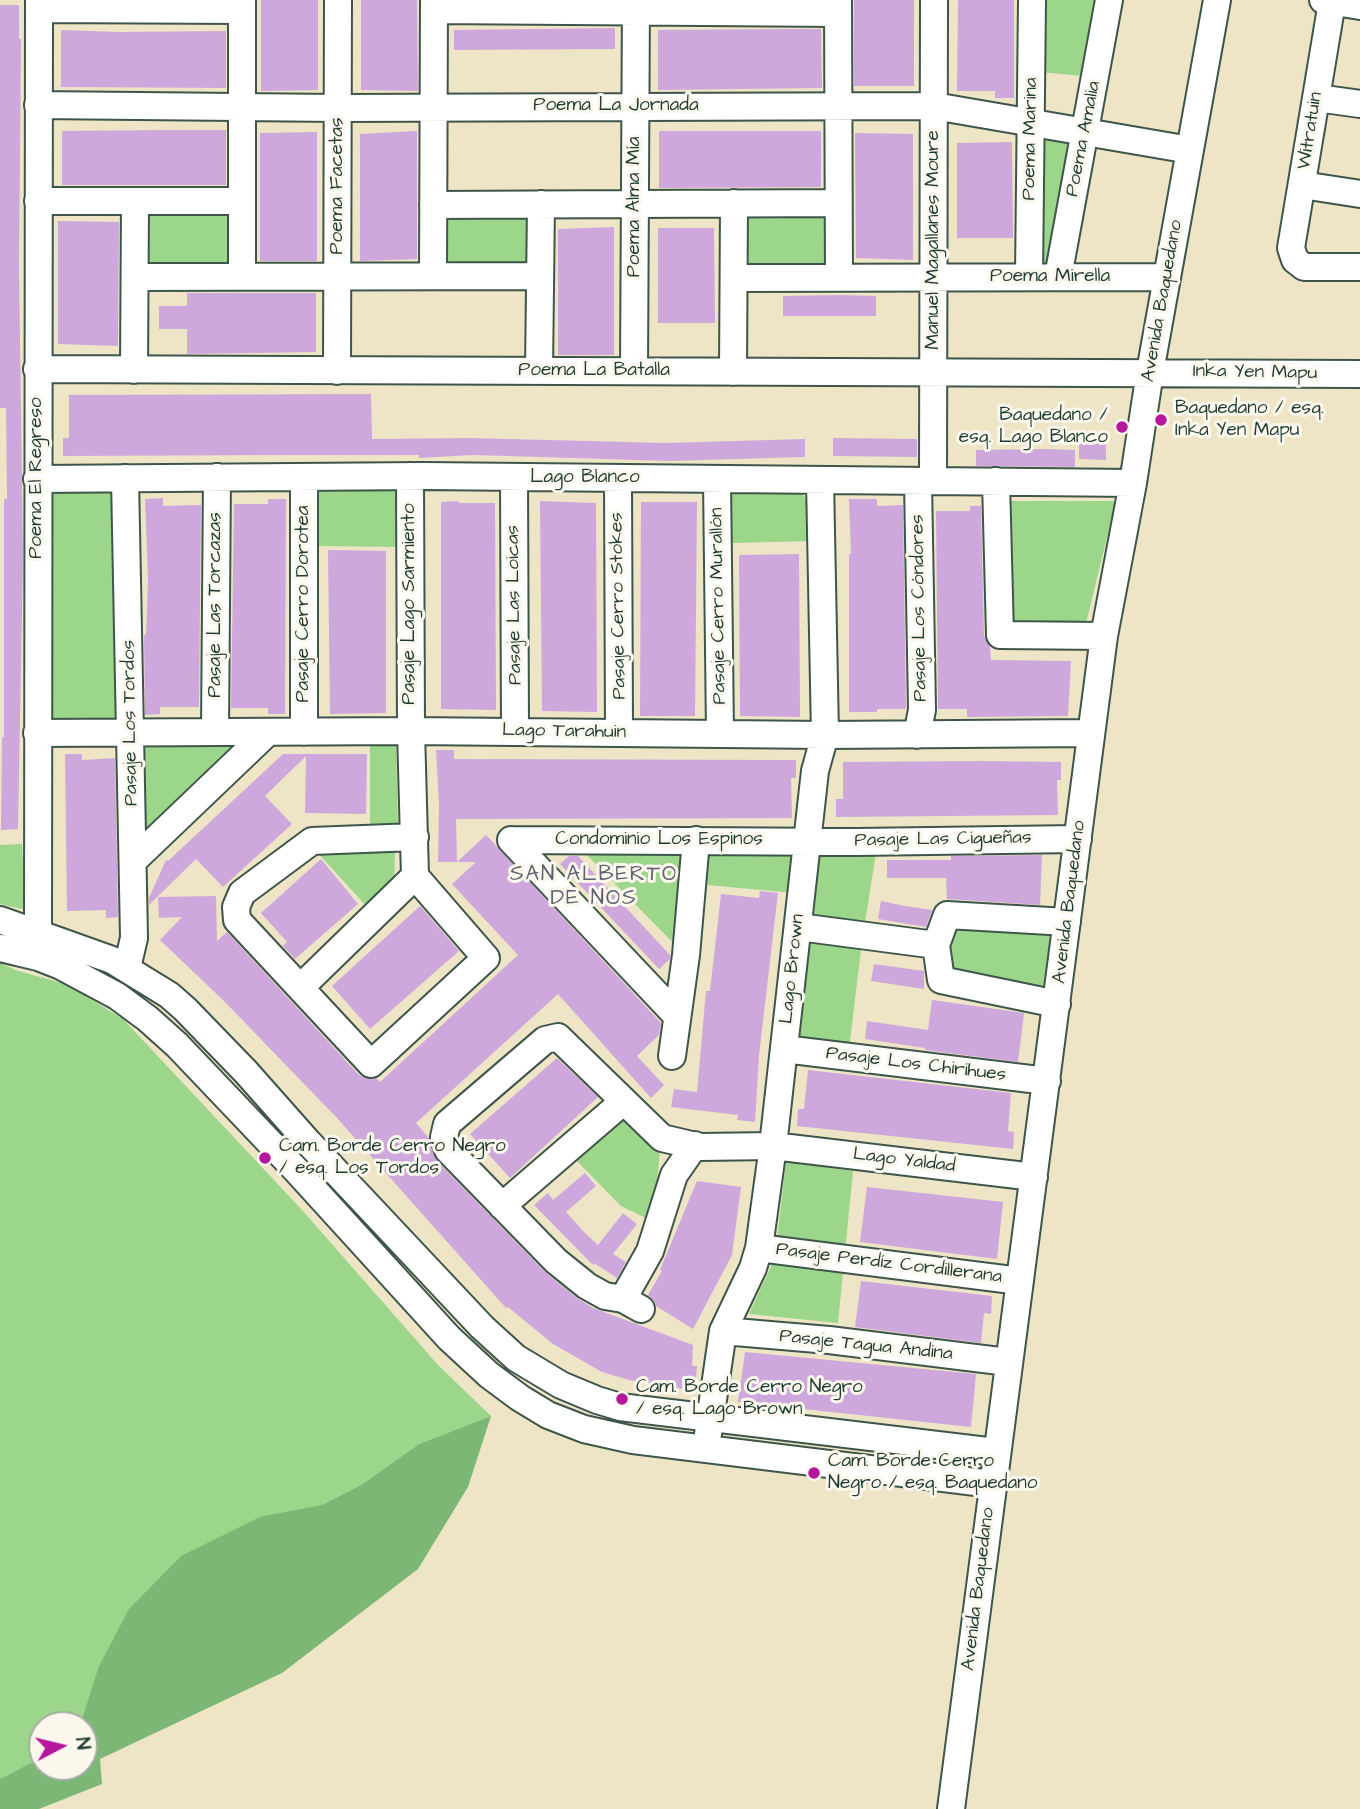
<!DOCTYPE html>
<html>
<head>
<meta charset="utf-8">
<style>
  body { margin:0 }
  #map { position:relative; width:1360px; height:1809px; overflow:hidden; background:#ede5c6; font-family:"Architects Daughter",sans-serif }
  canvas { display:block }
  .north { position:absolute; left:28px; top:1711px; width:70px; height:70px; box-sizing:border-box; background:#fbf7ec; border:2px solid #a3ada2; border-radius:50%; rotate:83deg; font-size:19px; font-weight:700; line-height:28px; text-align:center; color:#1f3d34 }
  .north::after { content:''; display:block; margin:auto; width:24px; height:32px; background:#b5179e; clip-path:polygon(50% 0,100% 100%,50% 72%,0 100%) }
</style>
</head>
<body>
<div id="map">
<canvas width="1360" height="1809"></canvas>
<div class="north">N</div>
</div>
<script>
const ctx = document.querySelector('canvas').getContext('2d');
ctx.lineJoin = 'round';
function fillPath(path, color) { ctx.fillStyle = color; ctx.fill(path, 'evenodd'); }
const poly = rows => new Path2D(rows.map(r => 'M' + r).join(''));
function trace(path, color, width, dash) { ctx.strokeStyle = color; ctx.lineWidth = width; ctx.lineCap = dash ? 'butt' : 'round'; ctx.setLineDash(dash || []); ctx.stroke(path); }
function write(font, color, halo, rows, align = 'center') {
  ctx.font = font + ' "Architects Daughter",sans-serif'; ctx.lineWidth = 6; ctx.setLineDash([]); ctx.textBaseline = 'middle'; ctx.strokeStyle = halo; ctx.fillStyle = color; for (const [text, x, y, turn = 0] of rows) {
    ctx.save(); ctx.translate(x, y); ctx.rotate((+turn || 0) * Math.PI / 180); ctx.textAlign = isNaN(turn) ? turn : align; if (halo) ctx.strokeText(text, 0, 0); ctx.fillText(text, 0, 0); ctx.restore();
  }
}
fillPath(poly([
  [1041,0,1097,0,1082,76,1040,72],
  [1037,133,1074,137,1054,264,1034,262],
  [147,210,232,213,229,267,150,270,143,263],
  [749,210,821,210,829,218,830,262,819,269,746,270,741,219],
  [529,212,536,264,442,265,441,222,449,213],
  [117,490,118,722,49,722,47,493],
  [314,490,398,491,399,547,317,546],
  [730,492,801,494,811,502,811,541,732,543],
  [1006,501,1116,501,1085,627,1007,628],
  [135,739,249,739,148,837,135,836],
  [396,744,398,829,370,829,370,746],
  [22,844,26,910,0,904,0,845],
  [877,847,862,941,849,1050,796,1047,816,895,686,883,681,951,581,849],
  [315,850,395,850,394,889,369,909],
  [947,915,1067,922,1057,1004,941,980],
  [0,963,18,971,66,984,123,1019,302,1210,438,1365,491,1416,419,1444,361,1485,322,1505,262,1516,98,1668,80,1725,42,1725,42,1757,0,1779],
  [621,1114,641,1138,660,1151,655,1204,650,1220,621,1206,574,1158],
  [786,1162,853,1171,838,1323,749,1314,771,1266,776,1247]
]), '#9cd68a');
fillPath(poly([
  [491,1416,468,1487,418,1569,282,1673,100,1759,102,1784,39,1809,0,1809,0,1779,42,1757,42,1767,84,1767,84,1725,80,1725,98,1668,129,1609,181,1556,262,1516,322,1505,361,1485,419,1444]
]), '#7db776');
fillPath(poly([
  [261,0,318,0,318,90,261,91],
  [361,0,417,0,418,91,361,90],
  [854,0,914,0,914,86,854,86],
  [958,0,1014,0,1014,98,995,98,995,91,957,91],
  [0,5,19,5,19,39,21,39,19,268,23,557,18,829,1,830,2,737,4,737,4,499,7,499,6,408,0,408],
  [615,28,615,49,454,50,454,30],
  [798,29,821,29,822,88,658,90,658,30],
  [61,30,119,32,226,31,226,88,61,87],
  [168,130,226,130,226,185,62,185,62,131],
  [417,131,417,259,360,261,360,134],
  [659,131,821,131,821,187,659,188],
  [317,132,317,261,260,261,260,133],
  [855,133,913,134,913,260,856,258],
  [1012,142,1013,238,957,238,957,143],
  [58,221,119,222,118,346,58,344],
  [614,227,614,355,558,355,558,229],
  [658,228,714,228,715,323,658,323],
  [187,293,316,293,316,352,187,354,187,329,159,329,159,306,187,306],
  [841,295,876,296,876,316,783,316,783,296],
  [371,394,372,439,470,438,665,443,805,439,805,457,670,461,473,455,419,458,419,455,282,455,63,456,63,438,69,438,69,395],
  [833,438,917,439,917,457,833,456],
  [1079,441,1106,442,1106,460,1079,459],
  [1047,449,1075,450,1075,467,976,466,976,450],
  [163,498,163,506,201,505,199,707,160,707,160,714,145,715,144,635,146,635,148,580,145,499],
  [268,499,286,499,285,714,268,714,268,708,231,708,234,504,268,504],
  [849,499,877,499,877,506,903,505,906,709,877,709,877,712,849,712,849,554,851,554],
  [459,501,459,503,495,503,496,710,441,709,441,502],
  [540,501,596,503,597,712,542,711],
  [641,502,697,502,695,716,640,716],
  [970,506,981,506,984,635,990,647,991,660,1071,661,1068,716,967,717,967,709,938,709,936,511,970,511],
  [328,550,386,551,386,713,330,714],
  [799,554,800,717,740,716,739,555],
  [436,750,454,750,454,759,796,760,796,778,791,778,792,818,456,819,457,862,486,835,661,1023,659,1035,637,1056,664,1085,651,1098,558,994,416,1123,429,1138,437,1161,545,1272,577,1298,593,1308,693,1345,692,1366,697,1366,695,1391,629,1380,602,1372,553,1344,508,1307,506,1308,337,1118,224,1001,160,940,182,917,159,918,158,897,216,896,217,941,227,932,359,1075,367,1079,376,1078,380,1082,518,955,452,884,476,862,438,862,439,805],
  [65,754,82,754,82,760,115,758,118,917,106,918,106,910,67,911],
  [283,754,367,754,366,814,305,813,306,756,265,796,292,824,223,887,196,859,149,905,149,898,166,860,168,861],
  [981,761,1061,762,1061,780,1057,780,1058,815,836,817,836,799,843,799,843,762],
  [1042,855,1040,905,947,899,946,878,887,878,887,860,951,860,951,856],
  [569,856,578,856,670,955,670,959,659,969,560,864],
  [321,859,358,904,295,959,283,946,287,942,261,913],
  [760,891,778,893,759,1055,755,1122,737,1120,738,1115,671,1107,674,1089,697,1092,706,991,710,991,721,894,759,898],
  [881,901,905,906,932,910,926,927,878,919],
  [420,906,459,951,370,1029,332,986],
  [874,964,924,971,924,989,871,981],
  [932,1000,1024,1013,1018,1062,925,1050,925,1048,865,1039,867,1021,928,1030],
  [557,1058,598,1097,510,1178,470,1134],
  [808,1070,1011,1093,1008,1131,1014,1132,1013,1149,797,1126,798,1109,804,1109],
  [585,1173,596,1186,566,1212,585,1233,598,1245,623,1213,637,1224,613,1254,626,1262,617,1278,594,1263,593,1265,534,1205,548,1193,553,1200],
  [697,1181,741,1187,732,1255,693,1329,656,1306,654,1300,648,1295,662,1271,660,1270],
  [867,1187,1003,1202,997,1259,860,1242],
  [861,1281,992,1296,991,1314,984,1313,981,1343,855,1327],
  [745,1352,976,1374,971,1427,738,1402]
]), '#cea8dc');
const minor = poly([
  [838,0,839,278],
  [1323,0,1360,6],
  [1332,2,1291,248,1295,260,1304,267,1360,267],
  [39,9,242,10],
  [434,10,838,13],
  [1317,98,1360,104],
  [38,105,338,108,934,106,1190,150],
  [1302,185,1360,194],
  [38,201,242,201],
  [433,205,838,203],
  [242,276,242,0],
  [433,276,434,0],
  [135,277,540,276],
  [1029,277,1032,0],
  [1058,277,1109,0],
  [734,278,1167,277],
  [37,369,1360,374],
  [134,370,135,201],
  [337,371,338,0],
  [539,371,541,204],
  [634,371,636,0],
  [733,372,734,203],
  [410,476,411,731,415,876],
  [304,477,304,732],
  [514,477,515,732],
  [125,478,134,938,127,968],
  [618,478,619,733],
  [37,479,424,476,1133,483],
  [717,479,720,734],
  [933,481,934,0],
  [996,481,1000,635,1104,636],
  [215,732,217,477],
  [37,733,411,731,825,735,1091,733],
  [917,735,922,710,918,481],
  [511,840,856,842,1078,839],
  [511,840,677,1016],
  [134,860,268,732],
  [415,876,486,958,371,1064,237,920,236,907,242,893,312,841,415,837],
  [0,920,112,960,169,995,185,1009,246,1072,308,1142,482,1327,516,1358,561,1385,597,1400,620,1407,996,1452],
  [799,927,936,945],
  [0,948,38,957,61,966,117,996,148,1019,177,1045,296,1170,449,1338,489,1375,520,1398,548,1415,584,1429,633,1440,992,1484],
  [38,948,39,0],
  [301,987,415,876],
  [1057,1004,941,980,936,945,947,915,1067,922],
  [784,1049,1047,1081],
  [672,1056,686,955,696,840],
  [502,1206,624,1101],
  [759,1248,1020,1281],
  [623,1299,650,1251,674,1175,695,1145],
  [641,1309,623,1299,605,1296,587,1286,556,1261,448,1150,444,1137,447,1124,545,1040,558,1037,662,1138,700,1147,773,1146,1034,1177],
  [723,1331,829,1340,1008,1362],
  [708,1434,723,1331,753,1268,759,1248,773,1146,815,771,825,735,820,480],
  [951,1809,1104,636,1133,483,1150,372,1217,0]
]);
trace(minor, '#3e564a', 30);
trace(minor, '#fff', 26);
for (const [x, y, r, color] of [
  [1161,420,7,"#b5179e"],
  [1122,427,7,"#b5179e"],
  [265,1158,7,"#b5179e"],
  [622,1399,7,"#b5179e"],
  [814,1473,7,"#b5179e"]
]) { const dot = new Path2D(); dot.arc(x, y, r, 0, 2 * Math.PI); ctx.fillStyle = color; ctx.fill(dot); trace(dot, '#fbf7ec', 2.5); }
write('19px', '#1f3d34', '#fbf7ec', [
  ["Poema La Jornada",616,106],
  ["Witratuin",1311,131,-81],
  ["Poema Marina",1031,139,-89],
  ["Poema Amalia",1084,139,-79],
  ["Poema Facetas",338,186,-90],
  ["Poema Alma Mía",635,207,-90],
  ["Manuel Magallanes Moure",934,240,-90],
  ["Poema Mirella",1050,277],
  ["Avenida Baquedano",1163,301,-80],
  ["Poema La Batalla",594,371],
  ["Inka Yen Mapu",1255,373,1],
  ["Poema El Regreso",37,478,-90],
  ["Lago Blanco",585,478],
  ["Pasaje Cerro Dorotea",304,604,-90],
  ["Pasaje Lago Sarmiento",410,604,-90],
  ["Pasaje Las Torcazas",216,605,-90],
  ["Pasaje Las Loicas",515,605,-91],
  ["Pasaje Cerro Stokes",619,606,-91],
  ["Pasaje Cerro Murallón",719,606,-91],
  ["Pasaje Los Cóndores",920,608,-91],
  ["Pasaje Los Tordos",131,723,-91],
  ["Lago Tarahuin",564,732,1],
  ["Condominio Los Espinos",659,840],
  ["Pasaje Las Cigueñas",943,840,-1],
  ["Avenida Baquedano",1070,902,-83],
  ["Lago Brown",793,969,-84],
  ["Pasaje Los Chirihues",916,1065,7],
  ["Lago Yaldad",904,1161,7],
  ["Pasaje Perdíz Cordillerana",889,1264,7],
  ["Pasaje Tagua Andina",866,1346,6],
  ["Avenida Baquedano",979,1589,-83]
]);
write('19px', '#1f3d34', '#fbf7ec', [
  ["Baquedano / esq.",1175,409],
  ["Inka Yen Mapu",1175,431],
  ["Baquedano /",1108,416,"right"],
  ["esq. Lago Blanco",1108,438,"right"],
  ["Cam. Borde Cerro Negro",279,1147],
  ["/ esq. Los Tordos",279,1169],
  ["Cam. Borde Cerro Negro",636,1388],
  ["/ esq. Lago Brown",636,1410],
  ["Cam. Borde Cerro",828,1462],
  ["Negro / esq. Baquedano",828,1484]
], 'left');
ctx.letterSpacing = '2px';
write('21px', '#5c626f', '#fbf7ec', [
  ["SAN ALBERTO",594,876],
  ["DE NOS",594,900]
]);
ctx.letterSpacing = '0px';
</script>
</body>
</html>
